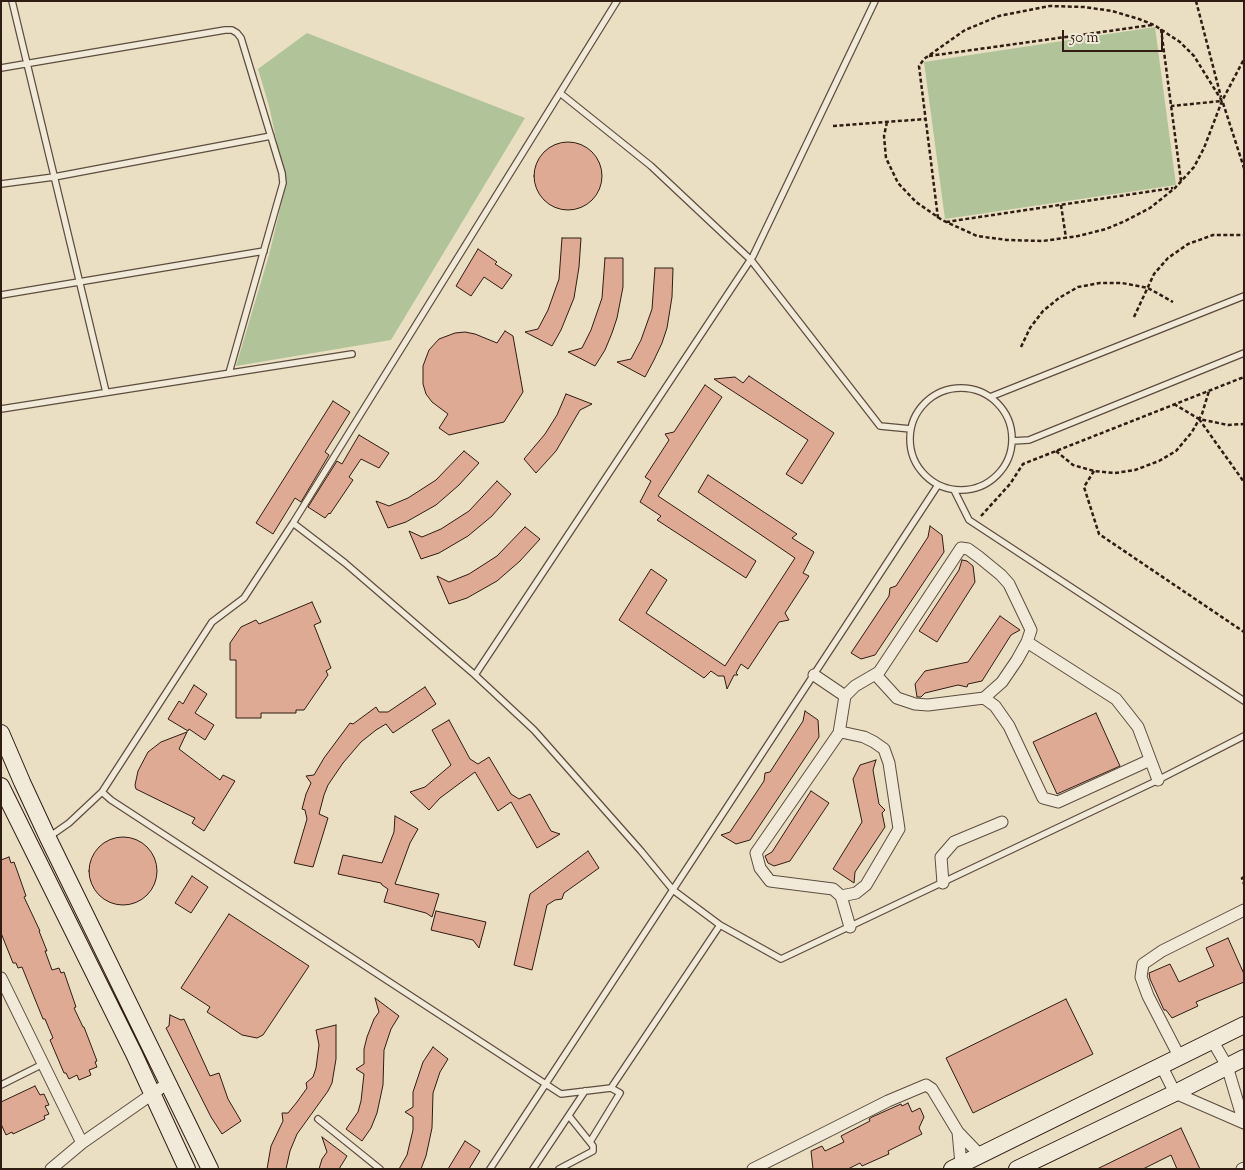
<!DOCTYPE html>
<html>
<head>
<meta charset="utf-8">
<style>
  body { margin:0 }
  #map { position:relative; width:1245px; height:1170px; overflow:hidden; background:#eadfc3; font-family:"Sorts Mill Goudy",serif }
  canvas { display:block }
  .frame { position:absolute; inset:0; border:2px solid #2f1c13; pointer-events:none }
  .scale { position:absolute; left:1062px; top:30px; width:101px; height:22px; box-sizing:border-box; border:2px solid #2f1c13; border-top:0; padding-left:6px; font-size:15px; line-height:18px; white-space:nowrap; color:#2f1c13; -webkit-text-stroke:4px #f1ead8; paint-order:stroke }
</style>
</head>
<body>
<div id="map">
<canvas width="1245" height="1170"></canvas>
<div class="frame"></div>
<div class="scale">50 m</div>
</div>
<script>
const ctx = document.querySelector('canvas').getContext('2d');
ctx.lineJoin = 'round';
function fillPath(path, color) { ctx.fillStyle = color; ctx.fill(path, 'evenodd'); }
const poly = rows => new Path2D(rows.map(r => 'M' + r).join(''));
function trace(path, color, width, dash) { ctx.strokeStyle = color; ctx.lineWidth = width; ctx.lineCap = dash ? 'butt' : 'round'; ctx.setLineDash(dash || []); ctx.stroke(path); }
fillPath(poly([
  [1155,27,1176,185,945,219,924,62],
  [307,33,525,118,391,340,236,366,269,255,286,184,269,106,258,69]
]), '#b1c399');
const building = poly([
  '534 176a34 34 0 1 1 68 0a34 34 0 1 1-68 0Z',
  [562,238,581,238,579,267,574,298,561,330,552,346,525,332,538,329,548,310,559,279,562,238],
  [478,249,497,262,495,264,512,275,502,289,484,277,471,296,456,286,478,249],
  [605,258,623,258,623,287,617,318,612,333,605,350,595,366,568,352,582,348,591,330,602,298,605,258],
  [655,268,673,268,672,297,667,328,662,343,654,360,645,377,617,362,631,359,641,340,652,309,655,268],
  [505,331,513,336,523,392,504,422,449,435,439,428,448,414,432,402,426,394,423,384,423,366,429,350,439,339,455,333,465,332,475,334,497,343,505,331],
  [749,376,834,433,802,484,786,474,808,440,714,379,735,377,743,383,749,376],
  [705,385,722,397,658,496,756,561,746,578,657,520,661,516,640,502,651,481,645,477,669,440,665,434,674,432,705,385],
  [566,394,592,404,580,410,556,451,536,473,524,459,545,434,557,415,566,394],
  [333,401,350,412,325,452,329,455,301,502,295,498,273,534,256,523,333,401],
  [359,435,389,453,379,468,361,459,349,477,353,480,330,514,329,513,325,518,308,507,337,461,342,464,359,435],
  [464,451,479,463,459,485,436,505,406,522,388,528,376,501,389,506,408,498,436,480,464,451],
  [708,475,797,534,792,538,814,552,803,573,809,576,785,613,789,620,779,622,748,669,741,664,736,673,738,675,734,675,727,689,724,676,718,676,711,671,704,678,619,620,651,569,667,580,646,613,725,666,795,558,698,492,708,475],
  [497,481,511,494,492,516,468,536,439,553,421,559,409,531,422,537,441,529,469,511,497,481],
  [930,526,942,535,944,552,875,655,861,659,851,653,889,596,890,588,896,586,928,537,930,526],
  [525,527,540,539,520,561,497,581,467,598,449,604,437,576,449,582,469,574,497,556,525,527],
  [962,560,967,561,973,566,975,582,937,642,919,631,959,570,962,560],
  [312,602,321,622,314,625,331,668,326,671,328,675,304,710,296,710,296,713,261,713,261,718,236,718,236,660,230,660,230,643,241,627,256,620,259,624,312,602],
  [1000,616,1020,630,1011,635,982,681,968,684,967,687,958,685,925,693,921,697,917,697,915,684,925,671,968,662,1000,616],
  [194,685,207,694,195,713,214,725,205,740,189,729,188,731,168,719,179,701,183,704,194,685],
  [425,687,436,704,393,733,386,724,376,730,361,742,343,763,328,785,324,795,319,814,328,818,313,867,294,863,307,819,305,810,302,809,306,794,311,783,306,776,314,775,324,758,350,723,353,724,376,707,379,712,388,712,425,687],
  [805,711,818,720,819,737,750,840,736,844,721,835,730,832,764,781,765,773,770,772,803,721,805,711],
  [1096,713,1120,766,1057,794,1033,742,1096,713],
  [449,720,470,759,478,764,489,757,511,794,519,799,530,794,551,831,560,834,537,848,511,802,498,811,475,772,440,798,429,810,410,792,425,787,451,765,432,730,449,720],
  [187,732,179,749,220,780,223,775,235,781,204,831,192,823,195,818,136,789,135,785,138,771,148,752,161,742,187,732],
  [876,760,873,770,879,804,885,810,882,813,885,827,855,872,854,883,833,869,862,822,853,779,860,765,876,760],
  [811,791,829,803,790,861,774,866,768,863,765,856,772,852,811,791],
  [395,816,418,829,410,843,395,884,439,894,432,917,426,913,384,902,388,889,382,885,381,883,338,874,343,855,382,863,394,832,395,816],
  '89 871a34 34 0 1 1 68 0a34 34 0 1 1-68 0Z',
  [588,851,599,868,564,893,562,899,555,900,547,905,532,970,514,965,530,894,588,851],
  [9,857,11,863,14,862,19,876,26,896,24,897,40,931,39,931,47,951,45,951,52,970,59,968,61,973,64,972,76,1007,74,1008,83,1027,84,1027,97,1061,95,1062,97,1067,89,1070,91,1075,79,1080,77,1075,69,1079,66,1073,64,1073,50,1040,53,1038,45,1019,43,1019,22,967,18,968,16,963,13,963,1,933,1,860,9,857],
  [192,876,208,887,191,913,175,903,192,876],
  [436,911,486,922,479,948,473,940,431,930,436,911],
  [229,914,309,966,263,1035,257,1038,242,1035,207,1012,210,1007,181,988,229,914],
  [1228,938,1244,974,1244,982,1196,1002,1198,1006,1172,1018,1166,1010,1164,1010,1150,979,1149,973,1170,964,1179,982,1214,966,1206,948,1228,938],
  [375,998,399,1016,391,1029,384,1050,383,1085,377,1113,371,1128,362,1141,346,1129,358,1112,361,1101,364,1074,356,1069,364,1064,364,1049,367,1037,374,1019,379,1012,375,998],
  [1066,999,1093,1054,973,1113,946,1058,1066,999],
  [170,1015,181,1020,184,1019,210,1076,219,1073,228,1099,241,1121,222,1134,211,1117,166,1028,169,1026,170,1015],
  [336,1025,336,1059,332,1083,328,1091,297,1134,290,1151,286,1169,267,1169,271,1146,283,1121,282,1113,288,1113,297,1102,307,1088,306,1083,313,1077,316,1068,319,1045,316,1030,336,1025],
  [433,1047,448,1059,440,1072,433,1093,432,1128,426,1156,421,1169,399,1169,407,1155,413,1130,413,1117,405,1112,413,1107,413,1092,423,1062,433,1047],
  [35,1086,40,1095,44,1094,49,1105,45,1106,49,1114,44,1116,45,1119,13,1134,12,1132,6,1135,1,1124,1,1102,35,1086],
  [908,1103,912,1112,920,1108,924,1117,919,1128,922,1134,888,1151,889,1154,862,1166,860,1163,848,1169,813,1169,811,1151,822,1146,825,1151,844,1142,841,1136,870,1121,869,1119,872,1117,901,1104,902,1106,908,1103],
  [1181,1128,1200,1169,1177,1169,1171,1155,1143,1169,1097,1169,1181,1128],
  [322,1137,347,1156,339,1169,319,1169,322,1159,327,1152,322,1137],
  [465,1141,480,1151,469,1169,448,1169,465,1141]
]);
fillPath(building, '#dfaa93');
trace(building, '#2f1c13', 1);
const lane = poly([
  [12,1,106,392],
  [1,68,225,30,232,30,237,33,241,38,282,173,283,183,229,373],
  [560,93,651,166,751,260,880,426,911,429],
  [1,184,54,177,271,136],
  [1,295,264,251],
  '910 439a51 51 0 1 1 102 0a51 51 0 1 1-102 0Z',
  [990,397,1244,296],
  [1,409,352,354],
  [1012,441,1029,440,1244,353],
  [954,490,969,520,1244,701],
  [293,523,345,563,475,675,534,730,641,851,673,890,720,925,781,959,1152,783,1244,736],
  [475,675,753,256,875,1],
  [102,792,111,800,561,1094,611,1088,720,925],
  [49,837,69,823,102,792,212,622,244,598,293,523,617,1],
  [1,1085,43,1064],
  [318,1119,380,1169],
  [590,1142,620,1093,611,1088],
  [490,1169,938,485],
  [533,1169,585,1091],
  [559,1169,593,1151,593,1146,569,1116]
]);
const street = poly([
  [1027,642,1116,699,1138,727,1158,780],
  [814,675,845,696],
  [984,698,995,706,1009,726,1043,798,1058,802,1150,760],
  [839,733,841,732,864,737,874,742,884,749,889,763,899,829,866,885,856,893,841,896],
  [943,883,941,857,954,842,1002,822],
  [850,927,841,896,833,889,770,881,760,868,756,853,839,733,845,696,855,686,879,672,961,548,968,549,979,557,1001,575,1009,584,1031,630,1027,642,1017,660,1002,682,984,698,928,705,915,704,897,698,876,675],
  [1,978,82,1143],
  [1212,1040,1227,1066,1244,1123],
  [1179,1056,1148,996,1141,977,1143,964,1162,951,1244,910],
  [1161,1065,1175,1093,1244,1123],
  [958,1132,961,1164],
  [51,1169,82,1143,168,1083],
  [753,1169,888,1101,926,1085,932,1089,958,1132,980,1155],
  [1242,1169,1244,1168]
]);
const secondary = poly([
  [1,733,22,782,48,838,210,1169],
  [1,786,134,1054,187,1169],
  [952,1169,1244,1025],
  [1017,1169,1175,1093,1244,1058]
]);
trace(lane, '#5e4d3f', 8);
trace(street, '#5e4d3f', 13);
trace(secondary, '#2f1c13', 18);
trace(poly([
  [1196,1,1221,97],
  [1161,29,1181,181],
  [929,56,1152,25],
  [1223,103,1244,168],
  [887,122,884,136,886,158,898,183,916,202,942,220,977,236,1007,240,1043,241,1078,236,1106,229,1125,221,1150,208,1175,188,1194,167,1204,148,1222,101,1244,59],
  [833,126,926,119],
  [1061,205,1066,238],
  [938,218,919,66,924,59,965,30,999,16,1050,6,1084,7,1112,11,1139,19,1154,25,1180,42,1194,56,1222,101,1171,106],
  [946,222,1173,188],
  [1134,317,1154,274,1168,258,1188,244,1213,235,1244,235],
  [1021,347,1030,328,1043,311,1059,298,1078,287,1100,283,1122,283,1148,288,1173,302],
  [1174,404,1199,419,1228,425,1244,424],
  [1199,419,1244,482],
  [1056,451,1073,465,1094,471,1115,473,1135,470,1159,461,1176,451,1192,432,1202,414,1209,391],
  [1094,471,1084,487,1099,534,1244,632],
  [981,516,1010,484,1023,464,1244,377],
  [1244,877,1242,878,1244,884]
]), '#2f1c13', 2.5, [4, 2.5]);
trace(lane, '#f1ead8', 5.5);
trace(street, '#f1ead8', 11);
trace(secondary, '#f1ead8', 16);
</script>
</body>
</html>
